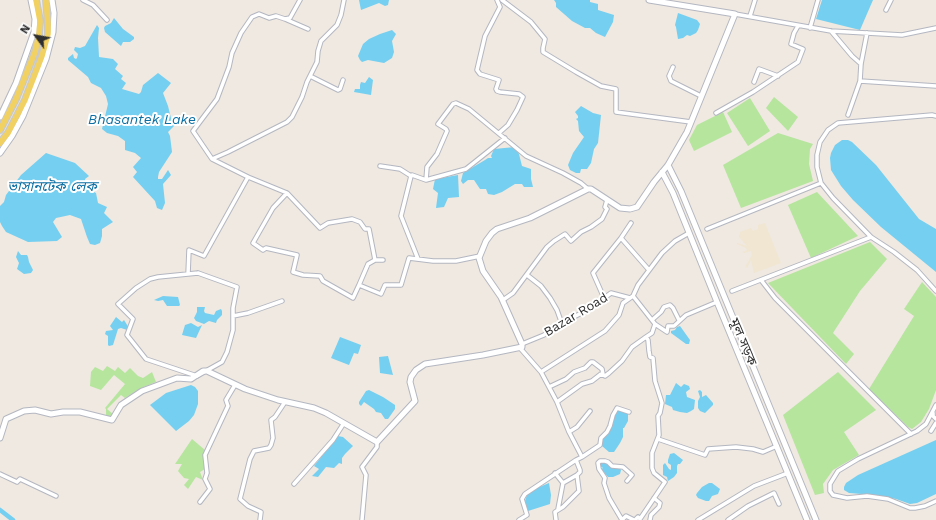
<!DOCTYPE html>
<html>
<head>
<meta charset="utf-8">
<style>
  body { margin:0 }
  #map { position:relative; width:936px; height:520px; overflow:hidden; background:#efe9e1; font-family:"Work Sans",sans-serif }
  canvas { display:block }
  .north { position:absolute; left:16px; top:16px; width:40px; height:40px; -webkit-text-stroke:3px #fff; paint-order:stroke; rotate:302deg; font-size:11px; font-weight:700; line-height:16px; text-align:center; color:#2e2e2e }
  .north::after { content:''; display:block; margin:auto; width:14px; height:18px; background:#2e2e2e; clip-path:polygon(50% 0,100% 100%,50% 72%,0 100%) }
</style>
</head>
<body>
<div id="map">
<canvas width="936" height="520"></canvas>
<div class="north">N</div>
</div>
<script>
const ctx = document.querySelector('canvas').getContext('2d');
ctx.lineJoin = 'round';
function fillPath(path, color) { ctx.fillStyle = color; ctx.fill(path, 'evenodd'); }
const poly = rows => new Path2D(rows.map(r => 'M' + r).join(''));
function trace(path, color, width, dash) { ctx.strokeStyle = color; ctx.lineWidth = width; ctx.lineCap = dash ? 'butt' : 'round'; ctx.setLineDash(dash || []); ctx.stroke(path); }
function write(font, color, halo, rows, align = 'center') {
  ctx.font = font + ' "Work Sans","Noto Sans Bengali",sans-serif'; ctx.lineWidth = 4; ctx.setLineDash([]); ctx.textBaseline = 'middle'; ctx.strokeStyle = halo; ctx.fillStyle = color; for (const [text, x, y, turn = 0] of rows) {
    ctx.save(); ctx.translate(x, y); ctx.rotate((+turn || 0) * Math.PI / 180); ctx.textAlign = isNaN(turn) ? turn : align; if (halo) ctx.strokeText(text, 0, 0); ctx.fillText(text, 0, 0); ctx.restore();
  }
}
fillPath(poly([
  [765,223,781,263,754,273,751,260,747,268,745,267,752,255,751,251,744,253,743,252,747,250,746,248,737,244,737,243,747,246,739,237,740,232,751,228,753,231,758,229,758,225]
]), '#f0e6d1');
fillPath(poly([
  [774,97,798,117,788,131,766,108],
  [750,98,770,131,748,146,727,113],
  [723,112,732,132,694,151,689,140,697,125],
  [778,133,813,144,810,149,809,164,813,181,741,208,723,165],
  [817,192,858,236,811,258,788,205],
  [870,242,887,259,860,291,833,333,854,354,846,364,768,283],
  [922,282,936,297,936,390,929,409,921,422,912,429,908,427,869,389,914,316,904,309],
  [107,366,115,371,118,367,125,373,130,368,138,376,143,378,152,372,156,382,141,388,125,398,121,395,107,409,113,414,110,417,106,416,106,409,105,408,125,384,114,375,101,390,90,386,91,372,95,367,103,371],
  [838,372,876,410,844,432,859,455,833,470,823,484,824,493,815,495,783,415],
  [192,439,205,450,205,469,200,472,203,480,196,477,188,489,184,485,189,479,184,478,178,471,182,464,175,464]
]), '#b6e59e');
fillPath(poly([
  [359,0,389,0,388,5,385,6,379,3,361,10],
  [554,0,590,0,590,2,598,4,598,10,614,15,613,22,605,37,596,33,590,28,585,28,572,21,556,7,556,3],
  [822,0,873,0,860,30,816,19],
  [678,13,697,20,700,24,698,30,696,33,690,36,687,35,683,38,678,39,676,27,675,25],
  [114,18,123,29,134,37,134,39,130,42,123,42,121,46,105,32,104,28,105,26,111,23],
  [97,25,99,28,98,38,99,57,113,59,118,64,115,69,123,76,121,79,126,83,122,89,139,94,141,92,143,85,158,73,171,83,163,93,168,106,171,118,177,123,168,132,170,136,172,152,159,172,158,177,158,179,162,179,168,170,171,175,163,184,165,203,162,210,157,208,155,201,133,177,137,172,133,167,141,158,135,153,125,150,125,141,118,136,107,133,102,129,108,104,106,96,101,88,91,83,88,77,68,60,68,58,73,54,74,58,76,59,77,58,78,54,74,50,75,47,80,48,85,46],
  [392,30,396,34,392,41,394,52,392,58,384,63,368,60,362,62,360,60,358,56,363,44,369,39,380,34],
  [369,77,373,80,371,95,354,92,355,89,360,89,360,85,361,82,365,83],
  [581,106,593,113,601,115,598,143,594,149,591,163,587,169,581,169,580,173,576,173,570,170,568,165,573,153,584,137,579,131,578,121,576,119,578,118,578,116,575,112],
  [842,140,848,140,852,142,876,165,919,219,936,229,936,272,881,227,853,200,841,186,831,170,830,158,831,153,835,145],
  [515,147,519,154,522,166,531,169,531,179,533,187,524,187,522,184,515,184,502,192,494,195,488,194,486,189,480,189,474,180,468,180,463,184,461,181,463,173,485,160,488,158,492,158,491,156,494,149],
  [46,153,75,163,89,176,85,179,86,188,96,193,98,203,107,207,104,213,113,222,102,229,102,236,100,243,95,245,90,244,87,237,81,219,70,215,56,218,53,222,62,237,57,241,28,242,6,232,2,226,0,222,0,206,4,202,6,195,21,175],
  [458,175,459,197,448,198,444,207,436,208,438,193,433,189,435,179],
  [18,251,21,255,27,255,28,257,29,262,33,270,31,273,24,274,17,269,19,263,16,257],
  [163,296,178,297,180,305,179,306,167,306,163,300,158,301,154,300],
  [197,307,205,307,204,311,205,313,214,315,216,311,221,309,222,311,222,315,217,320,216,323,209,321,204,324,196,321,194,318,197,312],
  [116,317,122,322,124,320,129,328,127,330,121,328,118,329,113,345,109,346,108,345,108,336,105,334,106,331,113,330,110,326],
  [191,323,198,327,202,325,196,338,182,335,185,325],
  [680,326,690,340,689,344,686,344,671,333,671,331,675,330,677,327],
  [340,337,361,345,358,354,354,353,349,365,331,358],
  [388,356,393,375,380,373,379,357],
  [676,383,681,387,684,384,689,386,690,389,686,392,687,397,695,400,694,409,691,411,687,413,680,412,673,410,672,407,665,404,666,395,670,395],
  [191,385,195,387,198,391,198,404,194,415,189,421,176,431,150,405,166,393],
  [369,390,383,397,395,405,395,409,388,419,385,419,381,413,376,412,374,409,364,402,361,406,359,404,359,402,366,391],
  [700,390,702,392,702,397,706,395,713,403,713,405,705,413,700,411,698,408,698,401,700,397,698,391],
  [620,409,628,414,628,421,624,428,623,428,623,437,620,443,614,452,609,452,602,446,601,440,612,426,613,418,617,411],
  [338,436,343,437,353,446,345,454,342,458,342,464,339,463,334,468,326,467,318,477,312,476,319,469,314,466],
  [936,440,936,494,917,503,910,504,896,499,874,495,849,493,844,490,844,487,846,483,858,475],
  [674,453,683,460,680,464,678,464,677,466,677,473,674,477,668,481,667,477,663,475,663,465,665,463,669,469,671,470,671,465,668,463,668,460,670,454],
  [600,462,606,462,611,468,619,467,621,470,620,474,613,477,608,477,601,469,603,468,600,466],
  [549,483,551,495,550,504,528,511,525,501,527,495,537,488],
  [709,483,712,483,720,489,718,494,712,496,709,501,706,501,698,498,696,495,697,493,702,487]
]), '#75cff0');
trace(poly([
  [0,510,13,520]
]), '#75cff0', 4.5);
const street = poly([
  [83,0,93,5,107,20],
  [497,0,500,7,485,36,477,70,480,74,499,80,496,89,497,91,500,92,519,94,523,97,517,110,508,125,499,133],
  [502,0,531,22,545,39,543,48,543,52,576,72,601,86,616,89,616,112,691,122],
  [886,10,891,0],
  [735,14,831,31,902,35,936,28],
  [750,16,755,0],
  [285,19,290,18,300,0],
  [810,28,818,0],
  [308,29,285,19,276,16,269,18,259,14,252,17,241,33,232,53,229,67,217,99,193,131,212,159,248,177,287,193,320,228,328,223,352,219,360,222,365,229,369,229,375,260],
  [831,31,852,56,861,64],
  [673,67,669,76,671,81,701,96],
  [310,76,338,90,340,89,343,80],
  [860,81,936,86],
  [754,82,759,69,778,76],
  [716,113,753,92,798,62,803,49,791,44,794,33,798,26],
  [848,115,860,81,861,64,867,33],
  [936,116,932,115,838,123,828,130,820,142,817,155,817,167,821,183,833,198,871,237,894,252,917,270,936,291],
  [212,159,228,152,287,122,292,117,302,97,307,82,317,62,318,51,321,41,337,25,341,15,344,0],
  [380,166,400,169,411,176],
  [426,180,466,169,505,138],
  [287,193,273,208,253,243,263,250,266,248,297,255,293,272,303,275,320,276,323,281,353,298,359,285],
  [631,223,621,238,649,270],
  [707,229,821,183],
  [418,259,401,216,411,176,412,175,426,180,427,167,437,154,447,131,446,129,438,124,453,104,456,103,469,109,526,156,563,173,581,183,588,189],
  [383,260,375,260,368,264,359,285,381,294,385,285,401,285,409,258,433,261,456,261,480,256],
  [198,273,237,287,233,308,233,330,227,352,222,362,197,376,146,359,127,335,133,319,118,304,136,288,150,279,158,277,198,273],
  [188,274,189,250,204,256,248,177],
  [527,275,541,286,550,298,557,310,562,324],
  [761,280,775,298,911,434],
  [732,291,871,237],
  [633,296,655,324,667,332,668,326,674,326,686,315,717,302],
  [604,298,593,273,621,238],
  [503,300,513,293,547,247,554,241,565,234,571,241,581,232,591,227,602,219,607,209,605,207,607,200],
  [233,313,233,316,248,313,282,301],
  [652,320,661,312,664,307,670,305,673,308,679,320],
  [646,337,652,333,655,324],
  [522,344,544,335,551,329,589,309,611,293,630,298],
  [520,348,541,372,557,402,569,432,582,457,576,460,580,470,580,472,577,475,579,491,563,507,555,512,556,520],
  [541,372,605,331,619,315,623,303,633,296,638,285,662,253,675,241,689,233],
  [549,387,566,379,574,372,585,368,591,362,593,362,602,369,603,374],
  [557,402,582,384,592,381,601,374,605,376,609,373,622,361,632,347,646,337,648,340,649,351,650,357,653,358,655,381,662,403,660,413,658,416,659,435,652,453,652,468,654,473,665,482,640,519,638,517,635,520],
  [936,405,926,424,917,431,858,459,838,471,830,484,830,491,833,495,847,498,867,496,888,499,910,508,915,508,925,506,936,501],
  [933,413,933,416,936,419],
  [931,431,936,423],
  [569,432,577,427,590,411],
  [658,439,705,455,708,449,736,447,753,449,763,452,777,446],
  [582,457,600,445,601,438,607,432,610,426,613,415,617,408,629,412],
  [555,473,563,483],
  [0,474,17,482,20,479,56,496],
  [294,484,333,440,344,423],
  [200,502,210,489,205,479,207,473,205,455,228,406,226,400,235,385],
  [558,509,563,483,577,475],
  [260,520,261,512,248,506,240,499,250,459,254,451,269,448,271,445,273,438,271,420,275,417,285,402],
  [362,520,366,475,362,467,377,447,377,442],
  [519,520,527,515,522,499,525,494,576,460],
  [622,520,609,498,604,483,605,478,599,469,598,463,600,461,605,461,608,462,612,466,623,467,632,475,627,481],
  [622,520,626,516,634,520],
  [650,520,651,515,659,507,660,503,654,498],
  [698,520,754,486,788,473],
  [728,520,748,506,774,493,779,504]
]);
const secondary = poly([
  [0,117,16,83,34,32,35,19,31,0],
  [0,153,12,136,23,116,46,59,53,32,54,13,52,0],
  [668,165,681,191,816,520],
  [662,172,673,193,717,302,807,520],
  [0,438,6,419,24,411,35,410,51,414,63,412,80,412,112,420,121,405,142,391,177,378,191,379,203,371,207,371,245,389,278,400,314,408,326,413,377,442,415,401,410,382,411,377,416,370,425,364,483,355,522,347,522,344,501,297,483,271,479,258,486,241,492,233,497,229,530,218,588,189,591,189,620,208,630,209,637,207,654,182,668,165,687,132,735,14,649,0]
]);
const primary = poly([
  [0,130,16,99,35,52,39,35,40,21,36,0],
  [0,143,8,133,25,100,42,56,48,34,48,24,46,0]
]);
trace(street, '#b4b7c1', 5.5);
trace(secondary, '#b4b7c1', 7);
trace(primary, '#c9c9c9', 8);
trace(street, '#fff', 3.5);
trace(secondary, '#fff', 5);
trace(primary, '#f2d163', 5.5);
write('13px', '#2e2e2e', '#fff', [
  ["Bazar Road",576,315,-31],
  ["মূল সড়ক",743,342,67]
]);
write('italic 14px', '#0d6fa3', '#fff', [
  ["Bhasantek Lake",142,120],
  ["ভাসানটেক লেক",52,187]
]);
</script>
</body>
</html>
